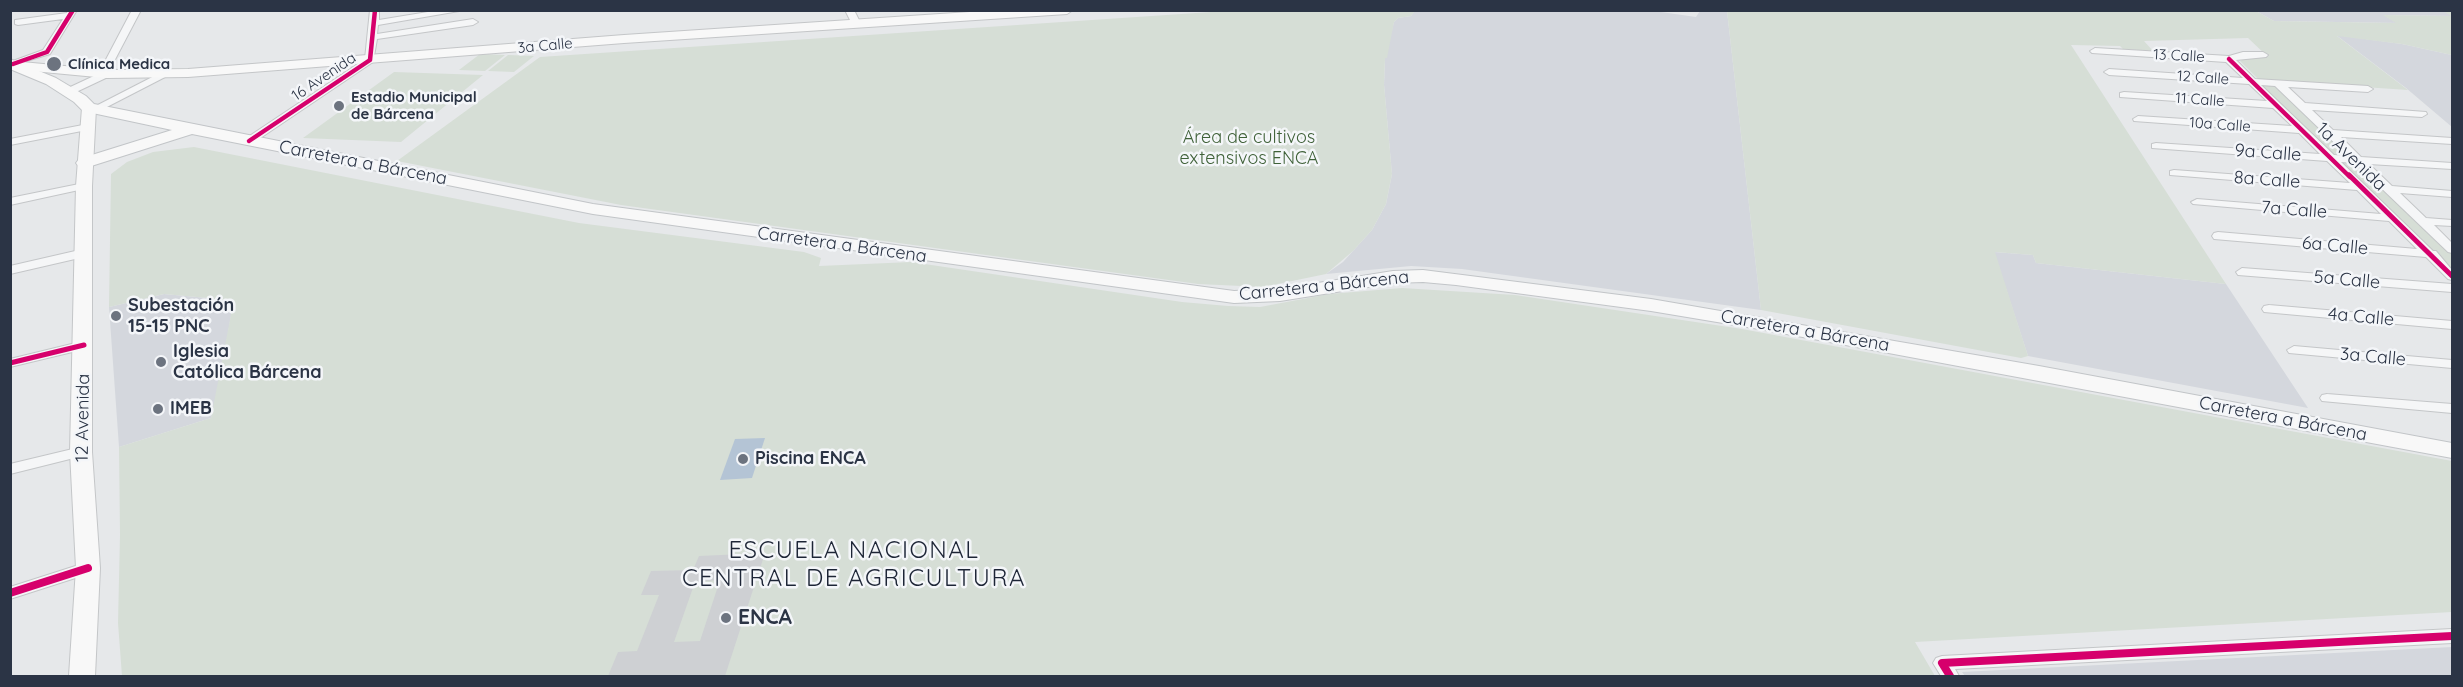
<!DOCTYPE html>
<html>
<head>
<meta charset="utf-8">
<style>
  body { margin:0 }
  #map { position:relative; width:2463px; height:687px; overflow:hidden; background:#e6e8ea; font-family:Quicksand,sans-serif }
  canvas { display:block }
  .frame { position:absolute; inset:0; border:12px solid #2b3445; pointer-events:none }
</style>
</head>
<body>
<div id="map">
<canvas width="2463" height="687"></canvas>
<div class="frame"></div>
</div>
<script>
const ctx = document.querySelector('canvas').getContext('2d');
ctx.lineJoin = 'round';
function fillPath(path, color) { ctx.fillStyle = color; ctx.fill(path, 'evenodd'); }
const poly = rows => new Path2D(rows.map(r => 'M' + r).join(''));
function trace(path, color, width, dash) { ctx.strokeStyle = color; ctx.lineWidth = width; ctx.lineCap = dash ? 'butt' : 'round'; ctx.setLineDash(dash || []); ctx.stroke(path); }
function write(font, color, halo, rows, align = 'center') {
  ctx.font = font + ' Quicksand,sans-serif'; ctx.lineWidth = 5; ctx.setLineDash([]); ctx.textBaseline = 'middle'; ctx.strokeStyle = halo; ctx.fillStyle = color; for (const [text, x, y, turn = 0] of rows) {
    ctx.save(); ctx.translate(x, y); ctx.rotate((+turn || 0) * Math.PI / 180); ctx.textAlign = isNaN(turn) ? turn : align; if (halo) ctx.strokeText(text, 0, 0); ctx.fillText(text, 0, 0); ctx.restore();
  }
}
fillPath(poly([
  [1415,10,1647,10,1696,17,1700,11,1727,11,1761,310,1462,269,1411,266,1326,274,1343,262,1372,230,1386,204,1392,174,1384,85,1385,58,1394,22,1398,18,1411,16],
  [2443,10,2452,16,2384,15,2398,23,2274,21,2256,11,2131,11],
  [2336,35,2402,44,2452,55,2452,127,2406,88],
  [1994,252,2033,255,2036,263,2226,284,2308,408,2028,356],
  [164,294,208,298,233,304,217,397,211,418,119,447,109,307],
  [2452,647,2452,676,1965,676,1962,672]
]), '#d4d7dd');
fillPath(poly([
  [1241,10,1415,11,1411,16,1398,18,1394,22,1387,58,1385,58,1384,85,1392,174,1386,204,1372,230,1353,251,1326,274,1263,287,1198,284,621,205,397,161,540,57],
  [1727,11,2256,11,2274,21,2396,23,2383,15,2451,16,2443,11,2452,11,2452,55,2402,44,2337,36,2408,90,2259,80,2240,61,2244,59,2241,56,2268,57,2248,38,2144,41,2153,51,2123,49,2120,46,2071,45,2226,284,2036,263,2033,255,1995,252,2028,356,2021,358,1761,310],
  [480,54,505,55,485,71,459,70],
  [508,55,534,56,514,72,488,71],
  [394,72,483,75,401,142,303,138],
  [2252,81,2278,83,2452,249,2452,276],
  [194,147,579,223,804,252,821,258,819,266,911,262,1182,302,1228,306,1260,307,1329,294,1402,288,1515,295,1742,329,2452,461,2452,612,1915,642,1935,676,122,676,118,623,120,535,119,447,211,418,233,304,208,298,164,294,109,307,111,174,127,162,153,152]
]), '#d6ded6');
fillPath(poly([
  [765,438,752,478,720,480,735,439]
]), '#b4c4d5');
fillPath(poly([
  [765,553,725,676,608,676,618,652,637,651,659,595,641,595,651,571,693,570,699,556],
  [720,580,700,641,674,642,695,582]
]), '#ced0d3');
const minor = poly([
  [68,10,77,10,50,54,10,66,10,62,43,50,63,19,18,25,15,24,15,20,67,13,68,10],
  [132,10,141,10,109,71,112,74,110,76,74,93,66,93,66,89,96,75,94,73,102,67,132,10],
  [370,10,379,10,379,20,440,10,465,10,378,25,377,34,473,19,478,22,473,25,377,39,373,62,253,143,245,143,245,139,365,59,370,10],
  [845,10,854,10,861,24,859,26,853,26,845,10],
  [2095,48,2229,56,2243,52,2263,52,2268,55,2266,57,2236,60,2255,79,2368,86,2373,89,2368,92,2288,87,2305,103,2426,112,2427,114,2422,117,2312,110,2333,130,2452,138,2452,144,2341,137,2361,157,2452,163,2452,169,2369,164,2392,186,2452,191,2452,197,2400,193,2426,218,2452,220,2452,226,2434,225,2452,243,2452,253,2448,252,2355,163,2341,162,2433,251,2436,251,2452,270,2452,280,2448,279,2426,257,2214,239,2212,236,2214,233,2218,232,2417,249,2389,221,2193,204,2191,202,2197,199,2381,214,2357,190,2170,175,2170,171,2174,170,2350,183,2327,161,2152,148,2152,144,2156,143,2320,154,2299,133,2134,121,2133,119,2138,116,2292,126,2273,108,2120,97,2120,93,2124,92,2267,101,2249,84,2109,75,2104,72,2109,69,2243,78,2226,62,2092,53,2090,51,2095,48],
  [2261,85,2275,86,2348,156,2334,155,2261,85],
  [164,71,167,72,167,76,101,110,97,111,92,108,164,71],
  [88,124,93,127,92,129,10,145,10,139,88,124],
  [84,183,88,184,88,188,10,205,10,198,84,183],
  [84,249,88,250,90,253,88,256,10,274,10,266,84,249],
  [2242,268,2452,284,2452,292,2238,275,2236,272,2242,268],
  [2269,305,2452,321,2452,329,2264,312,2262,309,2264,306,2269,305],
  [84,341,91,345,89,348,10,367,10,359,84,341],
  [2294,346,2452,360,2452,368,2289,353,2287,350,2294,346],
  [2327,394,2452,404,2452,413,2322,401,2320,398,2322,395,2327,394],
  [81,447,86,449,88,452,86,455,10,474,10,464,81,447],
  [88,562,94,564,96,568,94,572,10,599,10,587,88,562],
  [2452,629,2452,643,1955,669,1959,676,1941,676,1933,663,1936,658,1942,656,2452,629]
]);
const secondary = poly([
  [1000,10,1073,10,1067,14,624,43,188,77,107,78,22,70,15,66,22,62,107,70,188,69,624,35,1000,10],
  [89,104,96,108,92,186,92,452,100,568,95,676,69,676,76,568,70,452,76,186,82,108,89,104]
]);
const primary = poly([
  [10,59,56,78,86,96,94,104,593,204,1234,291,1280,289,1393,271,1423,270,1651,299,2039,366,2452,443,2452,458,1765,330,1651,311,1456,285,1423,282,1393,283,1280,301,1234,303,593,214,192,134,85,168,79,167,76,163,79,159,172,130,83,111,74,102,46,84,10,69,10,59]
]);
trace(minor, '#c4c6c8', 2);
trace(secondary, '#c4c6c8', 2);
trace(primary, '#c2c5c8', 2);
fillPath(minor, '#f5f6f7');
fillPath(secondary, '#f8f8f8');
fillPath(primary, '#f8f8f8');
trace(poly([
  [2229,59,2350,177],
  [13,64,47,52,73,10],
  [249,141,370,60,375,10]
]), '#d6006c', 4.5);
trace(poly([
  [2349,175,2452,276],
  [10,363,84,345]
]), '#d6006c', 5);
trace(poly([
  [10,593,88,568],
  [1950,676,1942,663,2452,636]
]), '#d6006c', 8);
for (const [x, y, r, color] of [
  [54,64,8,"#6c737f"],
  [339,106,6,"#6c737f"],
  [116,316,6,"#6c737f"],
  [161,362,6,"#6c737f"],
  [158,409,6,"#6c737f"],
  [743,459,6,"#6c737f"],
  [726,618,6,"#6c737f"]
]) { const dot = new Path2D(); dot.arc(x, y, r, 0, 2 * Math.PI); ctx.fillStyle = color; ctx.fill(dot); trace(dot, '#f4f6f9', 2); }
write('15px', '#2b3445', '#f4f6f9', [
  ["3a Calle",545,46,-5],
  ["13 Calle",2179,56,3],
  ["16 Avenida",324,77,-34],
  ["12 Calle",2203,78,4],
  ["11 Calle",2200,100,4],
  ["10a Calle",2220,125,4]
]);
write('bold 15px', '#2b3445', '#f4f6f9', [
  ["Clínica Medica",68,64],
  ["Estadio Municipal",351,97],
  ["de Bárcena",351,114]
], 'left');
write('18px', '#3f6138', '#f4f6f9', [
  ["Área de cultivos",1249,138],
  ["extensivos ENCA",1249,159]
]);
write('18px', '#2b3445', '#f4f6f9', [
  ["9a Calle",2268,153,4],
  ["1a Avenida",2351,157,44],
  ["Carretera a Bárcena",363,163,11],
  ["8a Calle",2267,180,4],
  ["7a Calle",2294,210,4],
  ["Carretera a Bárcena",842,245,8],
  ["6a Calle",2335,246,5],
  ["5a Calle",2347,280,5],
  ["Carretera a Bárcena",1324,286,-6],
  ["4a Calle",2361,317,5],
  ["Carretera a Bárcena",1805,331,10],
  ["3a Calle",2373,357,5],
  ["12 Avenida",83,418,-89],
  ["Carretera a Bárcena",2283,419,11]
]);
write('bold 18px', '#2b3445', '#f4f6f9', [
  ["Subestación",128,306],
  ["15-15 PNC",128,327],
  ["Iglesia",173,352],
  ["Católica Bárcena",173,373],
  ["IMEB",170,409],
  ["Piscina ENCA",755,459]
], 'left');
write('bold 21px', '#2b3445', '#f4f6f9', [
  ["ENCA",738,618]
], 'left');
ctx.letterSpacing = '1.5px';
write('24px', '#1d2536', '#f4f6f9', [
  ["ESCUELA NACIONAL",854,551],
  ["CENTRAL DE AGRICULTURA",854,579]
]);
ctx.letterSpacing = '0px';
</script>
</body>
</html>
